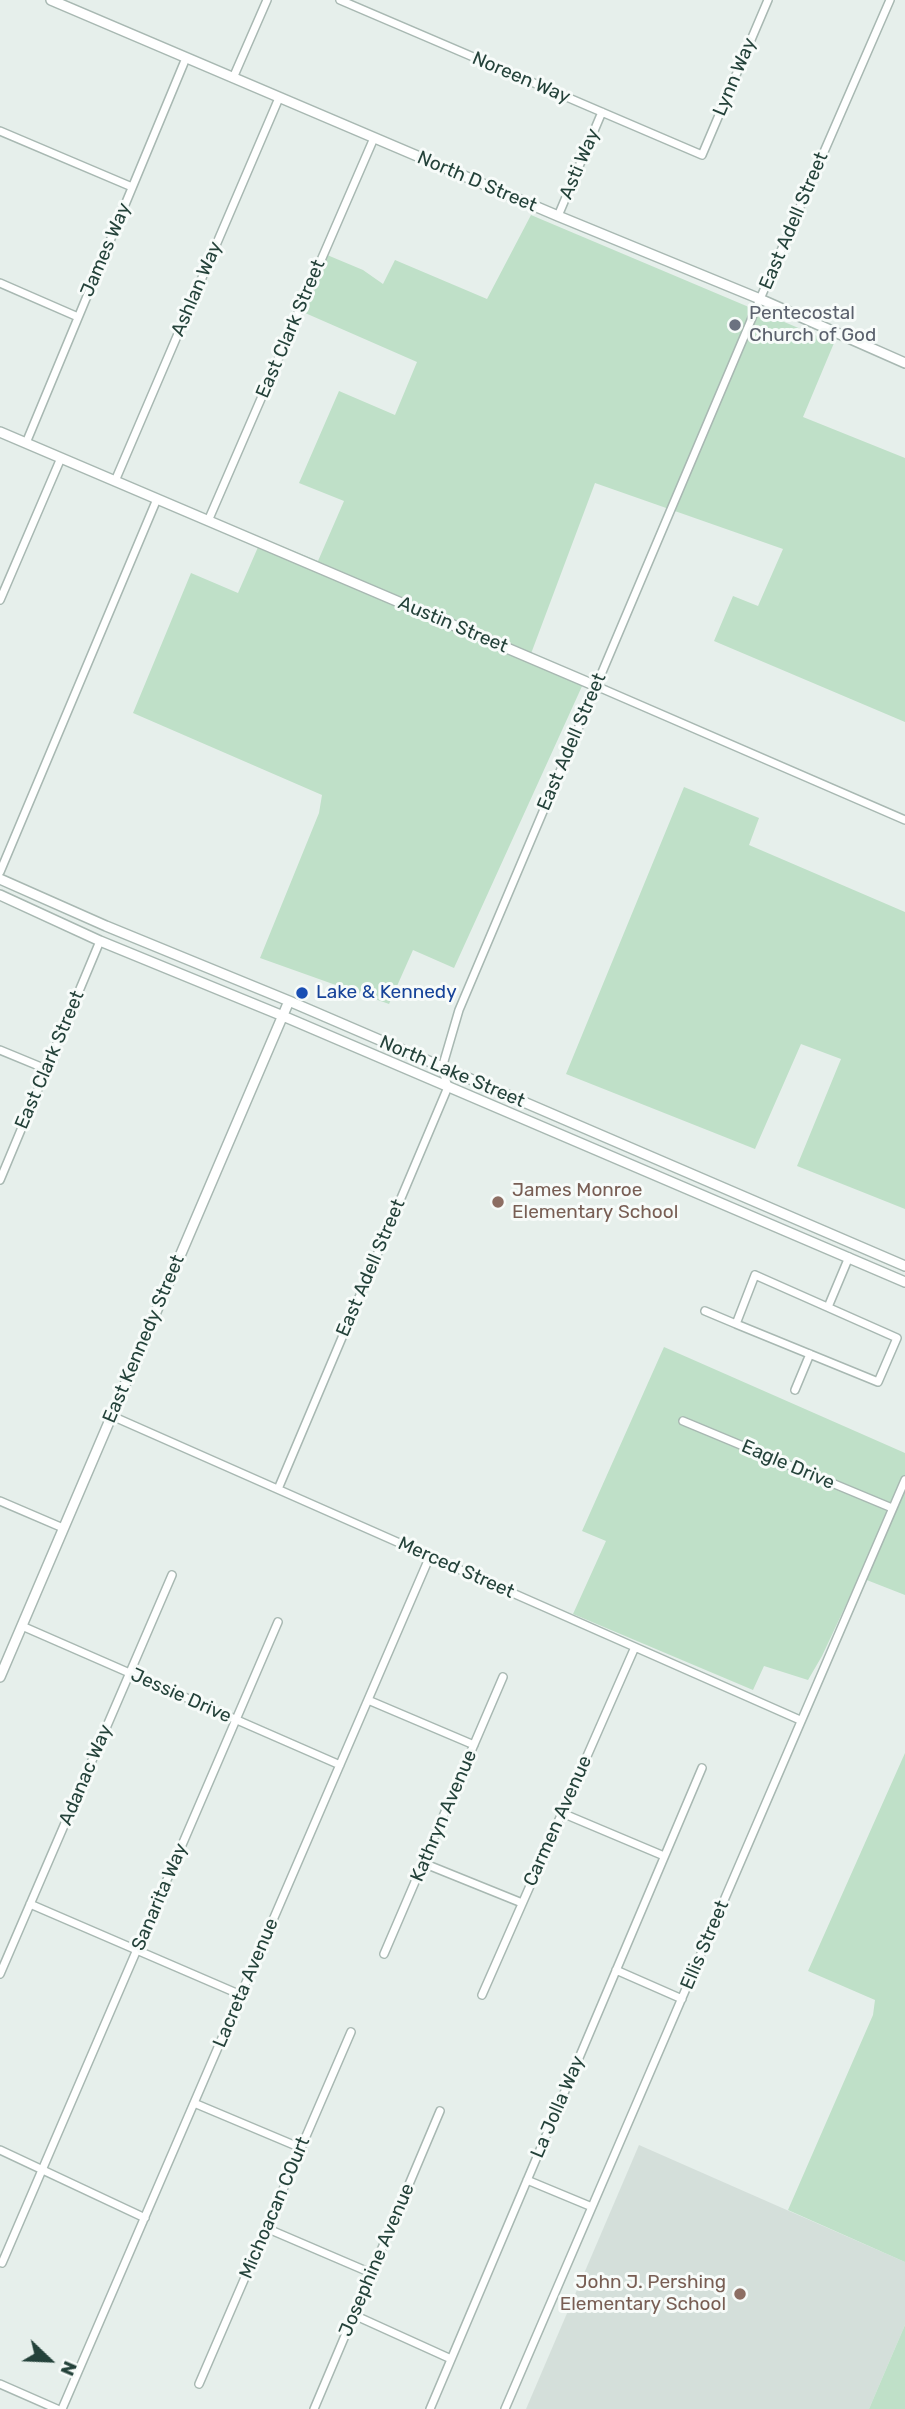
<!DOCTYPE html>
<html>
<head>
<meta charset="utf-8">
<style>
  body { margin:0 }
  #map { position:relative; width:905px; height:2409px; overflow:hidden; background:#e6efeb; font-family:Rubik,sans-serif }
  canvas { display:block }
  .north { position:absolute; left:14px; top:2325px; width:70px; height:70px; -webkit-text-stroke:5px #f7fbf9; paint-order:stroke; rotate:113deg; font-size:19px; font-weight:700; line-height:28px; text-align:center; color:#24423a }
  .north::after { content:''; display:block; margin:auto; width:24px; height:32px; background:#24423a; clip-path:polygon(50% 0,100% 100%,50% 72%,0 100%) }
</style>
</head>
<body>
<div id="map">
<canvas width="905" height="2409"></canvas>
<div class="north">N</div>
</div>
<script>
const ctx = document.querySelector('canvas').getContext('2d');
ctx.lineJoin = 'round';
function fillPath(path, color) { ctx.fillStyle = color; ctx.fill(path, 'evenodd'); }
const poly = rows => new Path2D(rows.map(r => 'M' + r).join(''));
function trace(path, color, width, dash) { ctx.strokeStyle = color; ctx.lineWidth = width; ctx.lineCap = dash ? 'butt' : 'round'; ctx.setLineDash(dash || []); ctx.stroke(path); }
function write(font, color, halo, rows, align = 'center') {
  ctx.font = font + ' Rubik,sans-serif'; ctx.lineWidth = 6; ctx.setLineDash([]); ctx.textBaseline = 'middle'; ctx.strokeStyle = halo; ctx.fillStyle = color; for (const [text, x, y, turn = 0] of rows) {
    ctx.save(); ctx.translate(x, y); ctx.rotate((+turn || 0) * Math.PI / 180); ctx.textAlign = isNaN(turn) ? turn : align; if (halo) ctx.strokeText(text, 0, 0); ctx.fillText(text, 0, 0); ctx.restore();
  }
}
fillPath(poly([
  [639,2145,905,2262,905,2325,869,2409,526,2409]
]), '#d4dfda');
fillPath(poly([
  [531,215,834,343,803,417,905,458,905,722,714,641,733,596,758,606,783,549,595,483,529,659,583,684,454,968,413,950,389,1004,260,958,319,813,322,795,133,713,191,573,238,593,262,538,318,561,344,501,299,483,339,391,395,415,417,362,296,309,320,252,363,270,383,284,395,260,487,299],
  [684,787,759,818,749,845,905,912,905,1209,797,1166,841,1059,801,1044,755,1149,566,1074],
  [664,1347,905,1453,905,1595,859,1577,822,1656,808,1680,764,1666,753,1690,573,1614,606,1541,582,1531],
  [905,1753,905,2262,788,2210,873,2015,875,2000,808,1971],
  [905,2325,905,2409,869,2409]
]), '#bfe0c8');
const minor = poly([
  [340,0,702,155,768,0],
  [233,78,267,0],
  [0,131,132,187],
  [558,216,602,112],
  [0,283,78,317],
  [26,443,186,58],
  [115,481,279,98],
  [208,521,374,138],
  [0,600,61,458],
  [596,686,905,820],
  [0,872,157,499],
  [0,1050,46,1069],
  [0,1180,100,941],
  [755,1275,897,1338,878,1382,736,1324,755,1275],
  [828,1307,849,1257],
  [705,1311,736,1324],
  [795,1390,810,1354],
  [112,1416,800,1720],
  [683,1421,892,1508],
  [278,1489,448,1087,442,1068,459,1010,760,299,890,0],
  [0,1501,63,1528],
  [22,1626,340,1765],
  [368,1700,474,1745],
  [562,1813,664,1856],
  [423,1863,522,1903],
  [30,1904,241,1995],
  [384,1954,503,1677],
  [616,1970,682,1999],
  [0,1974,172,1575],
  [482,1995,635,1647],
  [194,2103,301,2148],
  [0,2150,145,2218],
  [527,2180,592,2207],
  [266,2228,371,2273],
  [2,2263,278,1622],
  [354,2315,451,2359],
  [0,2384,57,2409],
  [199,2384,351,2032],
  [62,2409,430,1556],
  [314,2409,440,2111],
  [430,2409,702,1768],
  [505,2409,905,1480]
]);
const tertiary = poly([
  [51,0,558,216,760,299,905,363],
  [0,432,596,686],
  [0,879,106,926,289,1001,905,1266],
  [0,895,100,941,283,1016,905,1282],
  [0,1677,289,1001]
]);
trace(minor, '#a8b8b2', 10);
trace(tertiary, '#a8b8b2', 12);
trace(minor, '#fff', 7);
trace(tertiary, '#fff', 9);
for (const [x, y, r, color] of [
  [735,325,7,"#6b7280"],
  [302,993,7,"#1a4fb4"],
  [498,1202,7,"#8d6e63"],
  [740,2294,7,"#8d6e63"]
]) { const dot = new Path2D(); dot.arc(x, y, r, 0, 2 * Math.PI); ctx.fillStyle = color; ctx.fill(dot); trace(dot, '#f7fbf9', 2.5); }
write('19px', '#24423a', '#f7fbf9', [
  ["Lynn Way",735,77,-67],
  ["Noreen Way",521,78,23],
  ["Asti Way",580,164,-67],
  ["North D Street",477,182,23],
  ["East Adell Street",794,221,-67],
  ["James Way",106,250,-67],
  ["Ashlan Way",197,289,-67],
  ["East Clark Street",291,329,-67],
  ["Austin Street",453,625,23],
  ["East Adell Street",572,742,-67],
  ["East Clark Street",50,1060,-67],
  ["North Lake Street",452,1072,23],
  ["East Adell Street",371,1268,-67],
  ["East Kennedy Street",144,1339,-67],
  ["Eagle Drive",788,1465,23],
  ["Merced Street",456,1568,24],
  ["Jessie Drive",181,1696,24],
  ["Adanac Way",86,1775,-67],
  ["Kathryn Avenue",444,1816,-67],
  ["Carmen Avenue",558,1821,-66],
  ["Sanarita Way",160,1897,-67],
  ["Ellis Street",705,1945,-67],
  ["Lacreta Avenue",246,1983,-67],
  ["La Jolla Way",558,2107,-67],
  ["Michoacan COurt",275,2208,-67],
  ["Josephine Avenue",377,2260,-67]
]);
write('19px', '#5b616d', '#f7fbf9', [
  ["Pentecostal",749,314],
  ["Church of God",749,336]
], 'left');
write('19px', '#164399', '#f7fbf9', [
  ["Lake & Kennedy",316,993]
], 'left');
write('19px', '#785e54', '#f7fbf9', [
  ["James Monroe",512,1191],
  ["Elementary School",512,1213],
  ["John J. Pershing",726,2283,"right"],
  ["Elementary School",726,2305,"right"]
], 'left');
</script>
</body>
</html>
